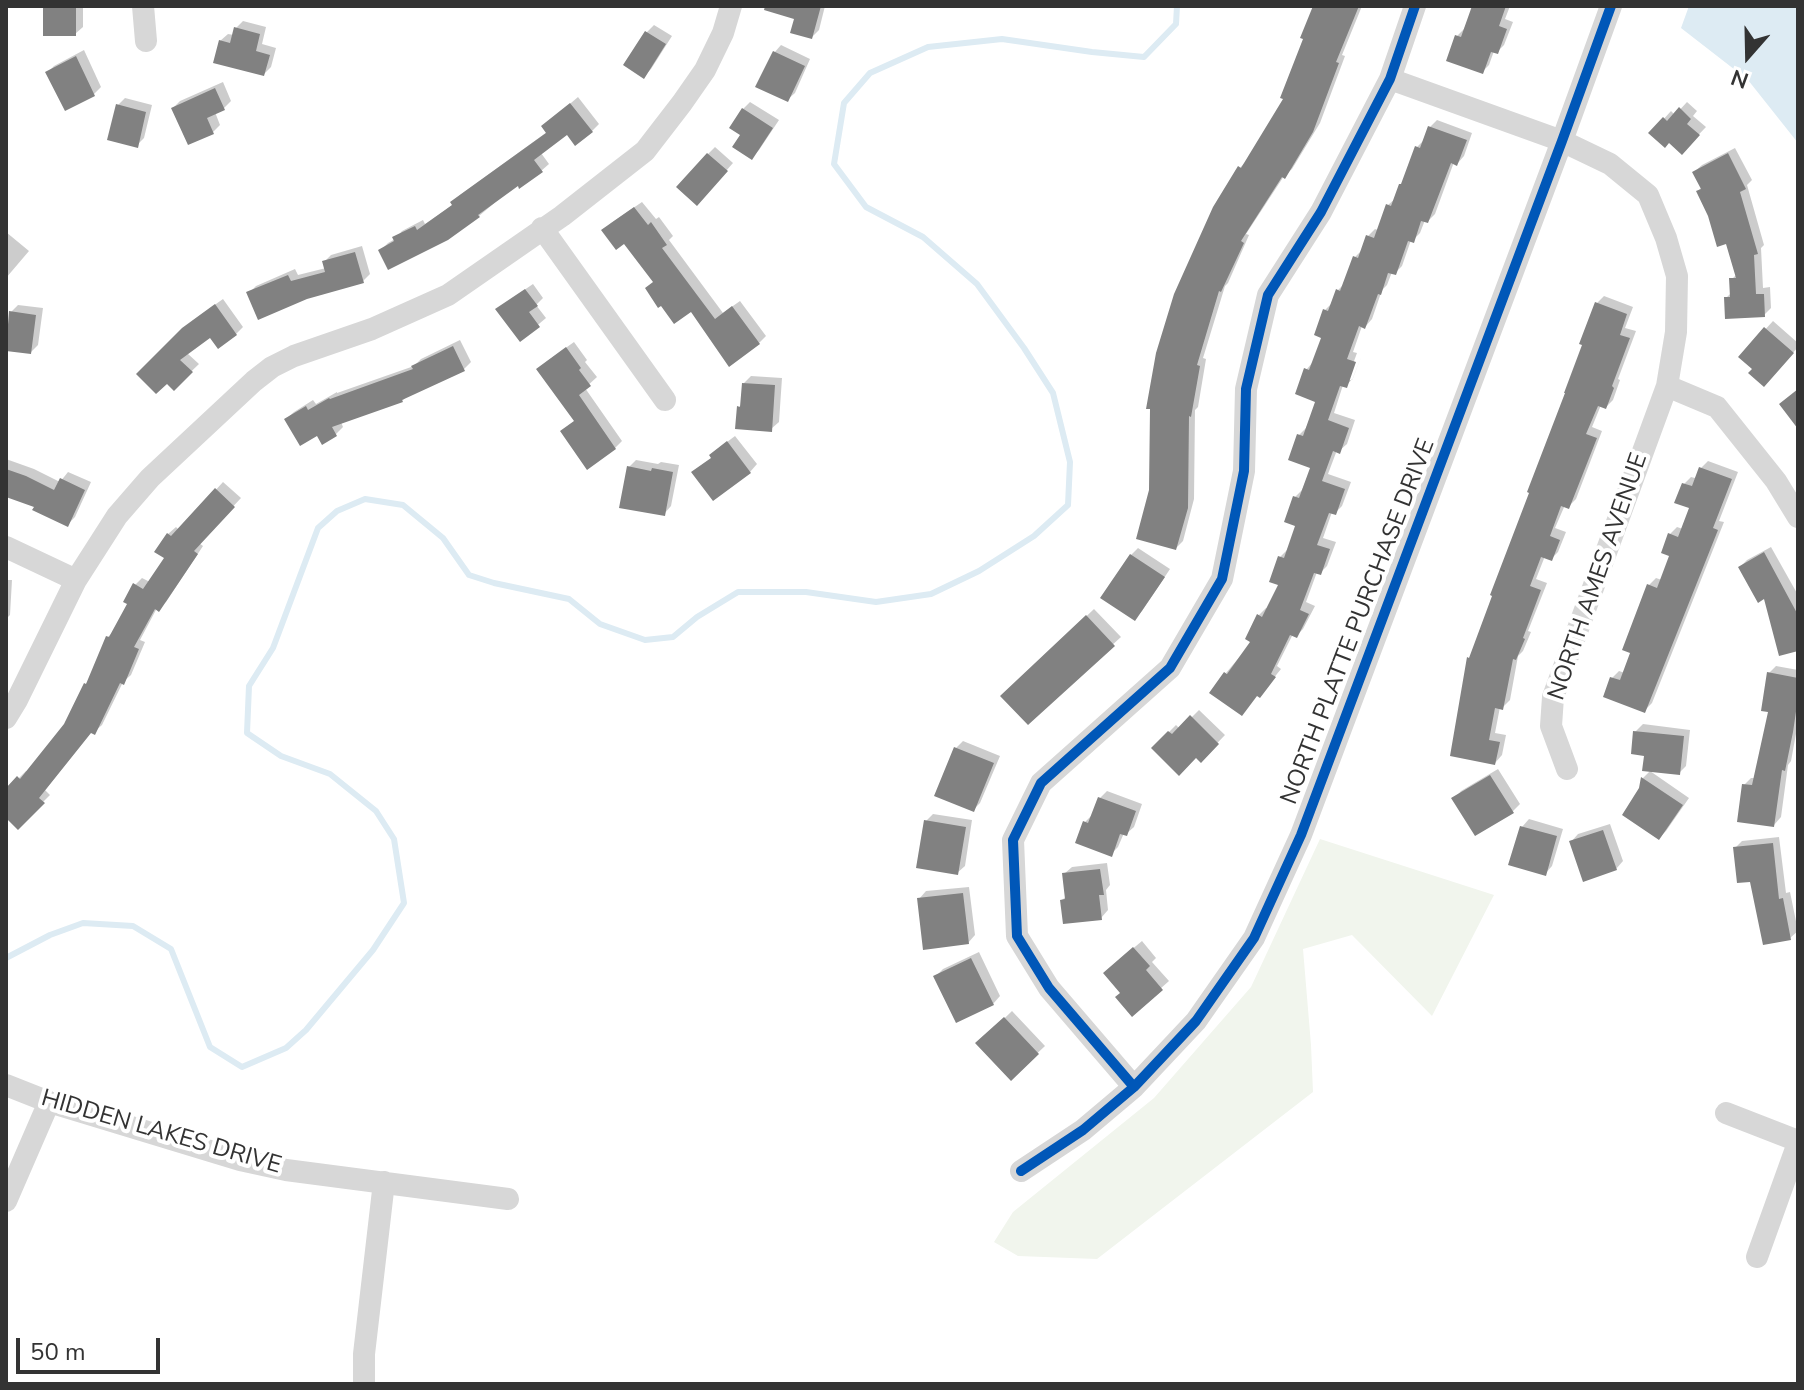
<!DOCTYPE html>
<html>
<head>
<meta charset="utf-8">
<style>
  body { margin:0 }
  #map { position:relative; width:1804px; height:1390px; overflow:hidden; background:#fff; font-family:"Nunito Sans",sans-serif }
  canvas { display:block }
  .frame { position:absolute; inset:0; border:8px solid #333; pointer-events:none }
  .north { position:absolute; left:1708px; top:16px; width:80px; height:80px; -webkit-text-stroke:6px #fff; paint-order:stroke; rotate:200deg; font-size:22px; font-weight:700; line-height:32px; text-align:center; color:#333 }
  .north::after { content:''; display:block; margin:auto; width:28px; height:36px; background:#333; clip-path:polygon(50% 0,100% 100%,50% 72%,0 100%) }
  .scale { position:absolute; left:16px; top:1338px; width:144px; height:36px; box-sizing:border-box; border:4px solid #333; border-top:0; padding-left:10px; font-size:24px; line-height:28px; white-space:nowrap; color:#333; -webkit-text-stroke:6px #fff; paint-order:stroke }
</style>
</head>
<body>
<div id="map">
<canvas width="1804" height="1390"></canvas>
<div class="frame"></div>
<div class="north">N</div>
<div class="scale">50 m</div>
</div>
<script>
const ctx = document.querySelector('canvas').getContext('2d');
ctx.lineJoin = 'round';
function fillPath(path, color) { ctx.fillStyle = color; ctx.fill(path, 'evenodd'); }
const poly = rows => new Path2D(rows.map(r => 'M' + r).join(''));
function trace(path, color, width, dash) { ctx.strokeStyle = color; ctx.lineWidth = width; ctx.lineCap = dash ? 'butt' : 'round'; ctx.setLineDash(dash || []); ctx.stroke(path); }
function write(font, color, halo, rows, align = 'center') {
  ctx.font = font + ' "Nunito Sans",sans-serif'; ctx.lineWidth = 8; ctx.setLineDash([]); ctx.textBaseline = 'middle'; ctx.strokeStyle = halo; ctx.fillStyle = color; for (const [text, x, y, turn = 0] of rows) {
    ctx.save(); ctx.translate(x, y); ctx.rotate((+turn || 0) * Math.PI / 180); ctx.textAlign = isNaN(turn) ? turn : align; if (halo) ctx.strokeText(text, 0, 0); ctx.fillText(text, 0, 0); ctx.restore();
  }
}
fillPath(poly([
  [1320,839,1494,895,1432,1016,1352,935,1303,949,1311,1045,1313,1092,1097,1259,1018,1256,994,1242,1013,1212,1154,1098,1251,987]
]), '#f1f5ed');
fillPath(poly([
  [1689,6,1798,6,1798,143,1748,80,1681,28]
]), '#ddebf3');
fillPath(poly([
  [45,6,83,6,83,27,75,34],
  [784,6,825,6,819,30,812,37],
  [1315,6,1362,6,1342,55,1345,56,1320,123,1292,169,1284,176,1246,234,1249,235,1228,283,1225,286,1203,358,1206,359,1198,407,1195,410,1194,499,1183,541,1176,548,1138,538,1240,168,1247,160,1286,98],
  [1474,6,1510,6,1505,19,1513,22,1504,45,1497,52,1494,51,1489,65,1482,72,1457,36,1464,29],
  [243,21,266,27,262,44,276,48,271,67,264,74,220,41,228,34,234,35,236,28],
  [654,25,672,36,651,69,644,76,626,64,647,32],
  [781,45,810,59,795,93,787,100,774,53],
  [84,50,101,87,94,94,47,73,54,66],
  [223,82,231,101,224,108,215,112,220,125,213,132,189,143,173,108,180,101],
  [578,97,599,124,592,131,567,133,541,153,549,164,541,171,518,183,479,216,381,250,388,243,395,239,402,231,423,220,425,224,454,204,460,195,547,132,551,120],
  [125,98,152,105,144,138,137,145,118,105],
  [750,102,779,120,759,150,752,157,743,109],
  [1687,102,1697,111,1693,116,1706,127,1682,152,1669,141,1651,133,1671,111,1675,115],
  [1437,120,1472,133,1464,156,1457,164,1454,162,1435,214,1428,221,1425,220,1420,233,1413,240,1411,240,1402,266,1395,273,1392,272,1387,285,1382,290,1372,319,1365,327,1362,326,1353,352,1357,353,1347,380,1352,380,1362,355,1353,378,1346,386,1343,385,1334,413,1355,420,1347,444,1339,451,1337,450,1328,474,1351,482,1342,506,1335,513,1332,512,1323,538,1336,542,1327,566,1320,573,1317,572,1306,602,1315,606,1303,629,1296,636,1293,634,1277,666,1281,669,1260,695,1226,673,1253,641,1258,616,1266,608,1268,609,1281,584,1280,557,1287,550,1298,525,1295,497,1302,490,1312,466,1299,435,1306,428,1318,400,1306,370,1313,362,1324,337,1325,310,1332,303,1338,290,1345,283,1355,257,1362,250,1368,236,1375,229,1378,230,1388,205,1396,198,1417,147,1424,140,1430,127],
  [715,147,733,163,704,196,708,154],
  [1735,148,1752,180,1747,185,1764,245,1761,248,1763,288,1770,287,1771,308,1764,315,1726,298,1732,292,1732,279,1737,274,1728,242,1710,215,1698,191,1702,187,1694,172,1702,165],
  [642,202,656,219,659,217,673,236,669,240,723,313,740,301,766,336,759,343,691,309,655,281,624,241,604,230,611,223],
  [6,232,29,251,6,278],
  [362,246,370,274,363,281,249,293,256,286,295,269,298,275,326,268,324,262,331,255],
  [533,284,543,298,536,305,546,318,520,340,505,303],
  [1604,296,1633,307,1625,328,1636,331,1618,379,1620,380,1613,400,1606,407,1601,405,1592,427,1602,431,1576,499,1569,506,1565,505,1555,528,1566,532,1558,552,1551,559,1545,556,1536,579,1547,583,1528,631,1531,632,1523,651,1518,656,1510,700,1502,708,1500,707,1495,733,1506,735,1502,755,1495,763,1453,755,1472,655,1568,392,1597,303],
  [223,299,243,327,236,334,211,336,187,353,199,364,174,388,167,381,192,321],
  [18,305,43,308,38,345,31,352,6,349,11,312],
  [1773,321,1798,343,1798,347,1771,378,1740,357],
  [460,340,471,362,464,369,407,396,402,401,341,422,343,427,336,434,322,442,317,433,286,419,294,412,313,400,316,404,337,392,337,393,414,366,421,359],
  [574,342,587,360,585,362,597,377,585,388,622,441,615,448,562,431,576,420,546,362],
  [751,376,782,378,779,422,771,429,739,407,742,404,744,383],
  [735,436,757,464,750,472,713,457,719,448],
  [6,459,34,469,60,482,68,472,91,482,75,517,68,524,37,506,6,495],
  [636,460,658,464,661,462,679,465,671,506,664,514,629,467],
  [1708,461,1738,472,1719,521,1724,522,1652,703,1645,710,1612,678,1619,671,1625,673,1649,585,1656,578,1662,580,1671,555,1670,534,1677,527,1683,529,1692,507,1684,484,1691,477,1695,478,1701,468],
  [223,482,241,498,199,543,203,546,166,602,157,608,140,640,145,642,131,675,123,682,102,725,94,732,92,731,45,790,50,795,18,827,6,816,6,791,26,771,28,773,66,726,86,684,90,680,108,637,116,629,130,603,135,585,142,578,150,582,167,558,168,534,176,527,179,530],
  [1771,547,1798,595,1798,649,1765,596,1740,567,1747,560],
  [1138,548,1170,569,1142,611,1135,618,1131,555],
  [6,580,12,580,10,615,6,619],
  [1094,609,1121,637,1028,722,1003,696],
  [1776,666,1798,670,1798,723,1791,761,1788,765,1781,817,1774,825,1744,785,1751,778,1756,778,1770,710,1769,673],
  [1199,710,1225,735,1201,760,1196,755,1153,748,1176,725,1180,729],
  [1643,724,1690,730,1686,766,1679,773,1646,754,1635,732],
  [963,741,1000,756,980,803,973,810,956,748],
  [1498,769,1520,804,1513,811,1454,799,1461,791],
  [1650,771,1689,798,1666,831,1659,838,1641,789,1643,778],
  [1107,791,1142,804,1134,827,1126,834,1124,833,1118,847,1111,854,1085,822,1092,815,1100,798],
  [933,814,972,820,965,866,957,873,926,821],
  [1529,819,1563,829,1552,866,1545,874,1522,827],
  [1610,824,1623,861,1616,869,1571,842,1578,834],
  [1779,837,1786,893,1790,892,1798,931,1790,938,1751,880,1735,848,1742,841],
  [1107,863,1110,885,1106,890,1108,910,1101,918,1062,900,1067,896,1064,874,1072,867],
  [969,887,975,935,968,943,919,899,926,891],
  [1142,941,1156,958,1152,962,1169,981,1132,1014,1112,966],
  [979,952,1000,996,993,1004,936,976,943,969],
  [1012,1011,1045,1046,1011,1078,978,1044]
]), '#0003');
trace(poly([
  [6,958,50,935,83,923,133,926,171,949,210,1047,242,1067,286,1048,306,1030,373,950,404,903,394,839,376,811,330,774,281,756,247,733,249,686,273,648,318,528,337,511,365,499,403,505,443,538,469,575,494,583,569,599,600,624,645,640,673,637,697,617,738,592,806,592,876,602,931,594,979,571,1034,536,1068,505,1070,462,1053,393,1024,348,977,284,923,237,866,207,834,164,844,103,870,73,928,47,1002,39,1092,52,1144,57,1176,24,1177,6]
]), '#ddebf3', 6);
fillPath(poly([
  [43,6,76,6,76,36,43,36],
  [765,6,821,6,812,39,790,33,794,19,764,10],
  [1313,6,1359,6,1336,62,1339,63,1313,132,1285,179,1282,177,1241,241,1244,243,1221,292,1219,291,1197,365,1200,366,1191,417,1189,416,1188,508,1176,550,1136,539,1149,490,1150,409,1146,409,1156,353,1174,294,1213,207,1238,166,1241,168,1283,99,1280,98,1303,39,1300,38],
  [1472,6,1506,6,1499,26,1507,29,1498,54,1491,52,1483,74,1446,61,1455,35,1461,37],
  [234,27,260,34,256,51,270,55,264,76,213,63,219,40,230,43],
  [645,31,666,44,644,79,623,65],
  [773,51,805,66,788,102,755,87],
  [76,56,95,96,65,111,45,72],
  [215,88,225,110,207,118,214,134,188,145,171,108],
  [570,103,593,132,575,146,567,135,534,160,543,172,519,189,518,186,478,215,480,217,448,240,388,270,378,250,394,241,392,237,415,226,417,230,452,205,450,202,546,133,541,126],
  [116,104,146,112,138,148,107,140],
  [1679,107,1691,119,1687,124,1700,135,1682,155,1669,143,1665,148,1648,133,1663,117,1667,121],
  [742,108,773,128,752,160,732,147,740,135,729,128],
  [1428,126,1467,140,1457,166,1451,163,1428,223,1421,221,1414,243,1408,241,1396,275,1388,273,1381,295,1378,294,1365,329,1359,326,1347,359,1356,362,1347,388,1340,386,1328,420,1349,428,1340,454,1333,451,1322,481,1345,489,1336,515,1329,513,1317,545,1330,549,1321,575,1314,573,1300,610,1309,614,1297,638,1290,635,1271,674,1276,677,1260,698,1257,696,1242,716,1209,693,1224,672,1227,674,1250,642,1245,639,1257,614,1262,617,1278,585,1269,582,1278,556,1284,558,1295,526,1284,522,1293,496,1299,498,1310,468,1288,460,1297,434,1303,436,1315,402,1295,394,1304,368,1309,370,1321,338,1314,335,1323,309,1328,311,1336,289,1340,291,1353,256,1358,258,1366,235,1374,238,1386,204,1391,206,1399,184,1401,184,1415,146,1420,148],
  [707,153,728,171,697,206,676,187],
  [1728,153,1746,189,1740,192,1758,254,1754,255,1756,294,1764,294,1765,317,1725,319,1724,297,1730,297,1729,278,1736,278,1726,244,1717,247,1708,216,1696,191,1701,189,1692,172],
  [634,207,648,225,651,222,667,245,662,248,715,319,732,306,760,344,729,367,691,312,674,324,661,306,658,308,645,288,653,282,624,244,616,250,601,230],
  [355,252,364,283,307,299,258,320,246,292,288,275,291,281,325,272,322,261],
  [525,289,538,306,529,312,540,327,520,342,495,309],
  [1595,302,1627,314,1620,335,1630,338,1612,386,1614,388,1606,409,1598,406,1586,434,1597,438,1569,509,1561,506,1550,536,1560,540,1552,561,1541,557,1530,586,1541,590,1523,638,1525,639,1516,660,1513,659,1503,710,1495,708,1489,740,1500,742,1495,765,1450,756,1467,657,1469,658,1492,596,1490,595,1529,493,1527,492,1565,393,1564,393,1582,345,1579,344],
  [215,304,237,335,218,349,210,338,180,360,193,372,174,391,167,384,156,394,136,374,182,328],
  [9,311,36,315,31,354,6,351],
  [1764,327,1794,353,1764,387,1748,373,1752,369,1738,357],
  [453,346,465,371,402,400,403,402,332,427,337,436,322,445,317,436,300,446,284,419,306,406,308,410,329,398,330,399,413,369,411,366],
  [566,347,581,368,579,370,591,386,579,395,616,449,587,470,560,431,574,421,536,369],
  [742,383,775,385,772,432,735,429,737,406,740,407],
  [1798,389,1798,429,1779,404],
  [727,441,751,473,713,501,691,472,711,458,709,455],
  [627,466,651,471,652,468,673,472,665,516,619,508],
  [1699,467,1732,479,1713,528,1718,530,1645,713,1603,697,1610,677,1620,680,1630,653,1622,650,1647,584,1657,588,1669,556,1661,553,1668,533,1678,537,1689,508,1674,503,1682,483,1692,486],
  [6,469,26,476,54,490,60,478,85,490,68,527,32,510,34,507,6,497],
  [215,488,235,507,194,551,198,554,159,612,155,609,134,647,139,649,124,685,120,683,95,735,91,733,39,798,45,803,18,830,6,818,6,788,17,776,20,779,64,724,84,683,86,684,106,636,109,637,127,604,123,602,133,583,143,589,164,558,154,552,167,533,171,536],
  [1764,552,1798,615,1798,651,1779,656,1764,599,1758,603,1738,567],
  [1130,554,1165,577,1135,621,1100,598],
  [1086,615,1115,646,1028,725,1000,696],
  [1767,672,1798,678,1798,698,1793,732,1785,771,1782,770,1774,827,1737,822,1742,784,1752,785,1768,712,1761,711],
  [1190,715,1219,744,1201,763,1196,758,1179,776,1151,748,1168,731,1172,734],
  [1633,731,1684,736,1680,775,1642,771,1644,756,1631,754],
  [954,747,994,763,974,812,934,796],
  [1490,775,1514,813,1475,836,1451,798],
  [1641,777,1683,805,1659,840,1622,815,1639,788],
  [1098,797,1136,811,1127,836,1120,834,1112,857,1075,843,1083,821,1088,823],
  [924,820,966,827,958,875,916,868],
  [1520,826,1557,836,1546,876,1508,865],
  [1603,830,1617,870,1583,882,1569,841],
  [1773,843,1779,899,1783,898,1791,940,1763,945,1750,882,1737,883,1733,847],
  [1100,869,1104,895,1099,895,1102,920,1063,924,1060,900,1065,899,1062,873],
  [963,893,969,944,923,950,917,898],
  [1133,947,1150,966,1146,970,1163,990,1132,1017,1115,997,1120,993,1103,973],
  [971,958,994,1005,956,1023,933,976],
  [1004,1017,1039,1054,1011,1081,975,1043]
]), '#818181');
trace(poly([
  [143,6,146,41],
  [1390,79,1562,141,1610,164,1648,195,1666,238,1677,276,1676,332,1667,386,1553,697,1551,726,1567,769],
  [542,228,665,400],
  [1667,386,1717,407,1776,481,1798,517],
  [6,547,76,580],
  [6,718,17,700,76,580,117,516,150,478,254,381,272,367,294,356,372,329,448,295,562,216,645,151,682,103,705,70,723,33,731,6],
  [6,1085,49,1102,240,1160,286,1170,508,1199],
  [1134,1087,1049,988,1017,936,1013,840,1041,783,1170,668,1222,579,1244,471,1246,389,1268,295,1321,212,1390,79,1415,6],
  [1726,1113,1798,1141],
  [1021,1171,1083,1130,1134,1087,1196,1021,1254,938,1301,835,1562,141,1611,6],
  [6,1201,49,1102],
  [1757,1257,1798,1143],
  [364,1384,364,1354,384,1182]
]), '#d7d7d7', 22);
trace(poly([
  [1134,1087,1049,988,1017,936,1013,840,1041,783,1170,668,1222,579,1244,471,1246,389,1268,295,1321,212,1390,79,1415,6],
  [1021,1171,1083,1130,1134,1087,1196,1021,1254,938,1301,835,1562,141,1611,6]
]), '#0057b8', 10);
write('24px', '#333', '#fff', [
  ["NORTH AMES AVENUE",1599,577,-71],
  ["NORTH PLATTE PURCHASE DRIVE",1359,622,-69],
  ["HIDDEN LAKES DRIVE",161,1133,16]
]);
</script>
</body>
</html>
